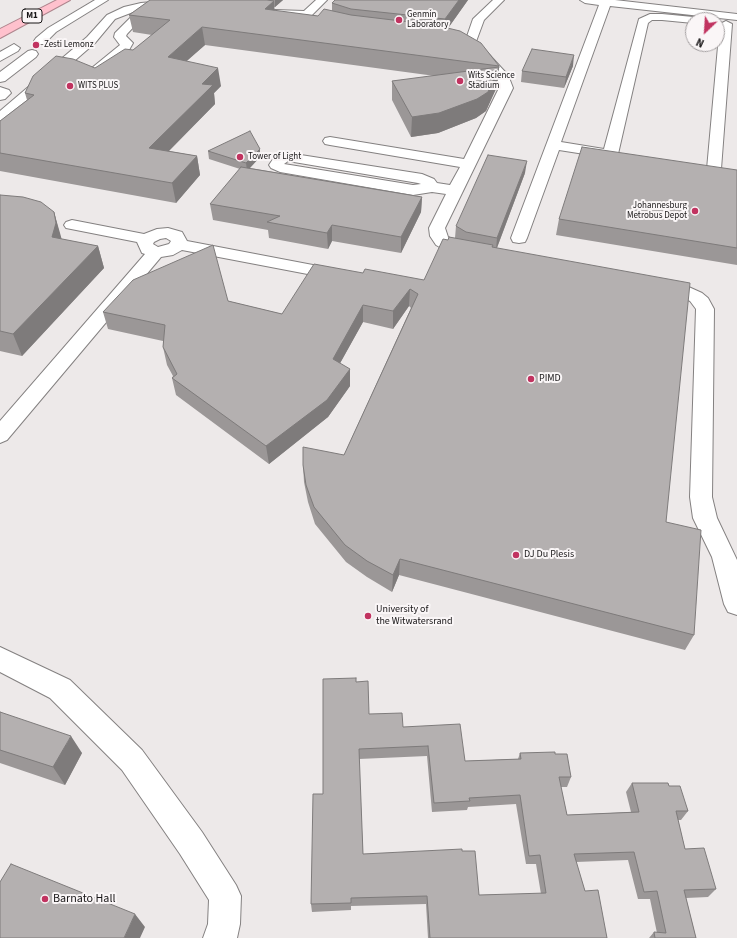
<!DOCTYPE html>
<html>
<head>
<meta charset="utf-8">
<style>
  body { margin:0 }
  #map { position:relative; width:737px; height:938px; overflow:hidden; background:#ede9e9; font-family:"Source Sans 3",sans-serif }
  canvas { display:block }
  .north { position:absolute; left:685px; top:12px; width:40px; height:40px; box-sizing:border-box; background:#faf6f7; border:1px solid #a09c9d; border-radius:50%; rotate:205deg; font-size:11px; font-weight:700; line-height:16px; text-align:center; color:#181617 }
  .north::after { content:''; display:block; margin:auto; width:14px; height:18px; background:#c13360; clip-path:polygon(50% 0,100% 100%,50% 72%,0 100%) }
</style>
</head>
<body>
<div id="map">
<canvas width="737" height="938"></canvas>
<div class="north">N</div>
</div>
<script>
const ctx = document.querySelector('canvas').getContext('2d');
ctx.lineJoin = 'round';
const poly = rows => new Path2D(rows.map(r => 'M' + r).join(''));
function trace(path, color, width, dash) { ctx.strokeStyle = color; ctx.lineWidth = width; ctx.lineCap = dash ? 'butt' : 'round'; ctx.setLineDash(dash || []); ctx.stroke(path); }
function fillPath(path, color) { ctx.fillStyle = color; ctx.fill(path, 'evenodd'); }
function write(font, color, halo, rows, align = 'center') {
  ctx.font = font + ' "Source Sans 3",sans-serif'; ctx.lineWidth = 4; ctx.setLineDash([]); ctx.textBaseline = 'middle'; ctx.strokeStyle = halo; ctx.fillStyle = color; for (const [text, x, y, turn = 0] of rows) {
    ctx.save(); ctx.translate(x, y); ctx.rotate((+turn || 0) * Math.PI / 180); ctx.textAlign = isNaN(turn) ? turn : align; if (halo) ctx.strokeText(text, 0, 0); ctx.fillText(text, 0, 0); ctx.restore();
  }
}
const minor = poly([
  [95,0,108,0,56,32,44,44,36,44,34,41,36,38,48,28,95,0],
  [174,0,179,3,177,5,141,9,115,19,95,43,5,121,0,122,0,111,87,37,107,15,124,7,141,3,174,0],
  [316,0,327,0,311,16,294,18,275,16,269,13,275,10,304,11,316,0],
  [493,0,504,0,484,20,474,47,482,47,508,75,513,88,445,228,448,237,462,245,475,248,477,252,475,256,469,257,450,253,436,245,430,236,429,228,446,194,432,192,413,195,280,172,271,168,269,165,275,156,288,153,422,174,434,179,437,183,450,185,460,167,330,145,325,144,323,141,325,138,330,137,464,159,499,88,497,79,474,53,472,50,473,48,466,48,464,45,473,19,493,0],
  [288,161,418,183,421,184,413,185,284,164,288,161],
  [580,0,615,0,737,14,737,20,610,6,561,142,604,149,639,19,650,14,662,14,693,17,699,20,693,20,693,23,662,20,652,20,648,23,618,154,616,157,610,158,559,150,527,238,525,242,519,243,513,242,511,238,599,5,585,3,580,0],
  [134,17,140,20,127,34,126,36,133,43,129,50,101,73,93,73,91,70,93,67,120,45,114,37,115,33,130,18,134,17],
  [726,21,732,24,721,169,719,172,714,173,709,172,707,169,720,24,726,21],
  [14,44,20,48,18,51,0,61,0,52,14,44],
  [32,50,36,51,38,54,36,57,5,81,0,82,0,72,28,51,32,50],
  [0,87,9,90,11,93,5,99,0,100,0,87],
  [72,220,144,234,157,229,168,228,182,232,187,241,339,270,345,271,348,275,345,279,339,280,182,250,173,255,161,257,7,440,0,443,0,421,145,254,142,253,137,242,66,228,64,225,66,222,72,220],
  [166,238,171,241,169,244,158,247,153,244,154,242,160,239,166,238],
  [661,280,682,284,702,293,708,298,714,309,712,497,717,518,737,560,737,615,728,612,724,604,712,557,693,518,690,497,696,309,690,301,671,292,655,289,652,285,655,281,661,280],
  [0,647,70,680,142,750,202,832,236,885,241,896,240,924,237,938,203,938,208,924,209,900,180,854,122,770,50,698,0,672,0,647]
]);
const highway = poly([
  [57,0,70,0,0,38,0,29,57,0]
]);
trace(minor, '#848181', 2);
trace(highway, '#ae858d', 2);
fillPath(minor, '#fff');
fillPath(highway, '#ffc1cd');
fillPath(poly([
  [150,0,283,0,275,7,274,7,274,11,318,16,332,11,332,3,468,0,448,28,499,66,497,84,486,111,476,118,438,133,411,137,392,100,392,81,435,76,205,45,186,61,221,86,214,93,215,104,169,151,197,156,200,175,176,203,0,171,0,121,27,100,25,93,95,68,133,50,152,35,133,32,129,15],
  [573,66,564,88,521,82,522,71],
  [260,149,260,157,250,168,422,197,421,212,401,253,332,241,328,249,269,238,268,230,213,220,210,204,240,169,209,159,208,151],
  [737,170,737,265,556,235,559,219],
  [525,173,497,248,666,522,694,635,685,650,399,575,392,592,367,577,346,562,315,524,308,502,304,482,303,465,344,455,411,308,409,306,393,329,363,322,340,363,350,386,328,417,269,464,176,395,172,378,173,376,167,365,163,347,163,341,108,329,103,312,228,301,282,314,363,273,424,280,448,240,455,238,456,226],
  [0,195,54,212,61,239,98,246,104,268,22,356,0,351],
  [356,682,369,714,403,727,465,761,518,759,520,753,555,754,571,777,567,787,561,787,567,815,631,812,626,792,632,783,669,786,688,811,681,820,678,820,685,849,716,889,708,897,686,898,696,938,649,938,654,932,657,933,650,899,638,899,628,860,576,862,585,891,607,938,428,938,426,904,351,906,351,910,312,912,311,904,323,794],
  [427,756,432,812,467,810,468,807,516,804,526,864,536,864,541,894,479,895,462,851,363,854,359,759],
  [0,712,82,753,65,785,0,763]
]), '#9b9797');
fillPath(poly([
  [264,0,274,1,275,17,266,26],
  [275,0,283,0,275,7],
  [459,0,468,0,444,34,445,19],
  [202,27,205,45,171,75,168,57],
  [574,55,573,66,564,88,566,77],
  [499,67,497,87,486,111,476,118,438,133,411,137,412,117],
  [218,68,221,86,214,93,215,104,153,167,149,148,202,84],
  [260,149,260,157,247,171,246,163],
  [197,156,200,175,176,203,172,183],
  [527,161,525,173,496,250,497,238],
  [422,197,421,212,401,253,401,237],
  [54,212,60,233,63,244,52,237],
  [332,225,332,241,328,249,327,233],
  [98,246,104,268,22,356,13,334],
  [410,289,409,306,393,329,393,311],
  [363,305,363,322,333,376,333,359],
  [350,369,350,386,328,417,269,464,266,446],
  [400,559,399,575,392,592,393,575],
  [71,736,82,753,65,785,53,767],
  [135,914,145,927,140,938,124,938]
]), '#7e7b7b');
const building = poly([
  [150,0,267,0,274,1,265,9,318,16,324,9,351,15,435,25,460,31,481,43,499,66,202,27,168,57,218,68,202,84,213,85,149,148,197,156,172,183,0,153,0,121,34,95,25,93,33,76,56,56,73,59,95,68,125,49,133,50,170,20,129,15,150,0],
  [335,0,459,0,445,19,351,9,332,3,335,0],
  [532,49,574,55,566,77,522,71,532,49],
  [499,67,488,92,477,99,439,113,412,117,392,81,499,67],
  [250,131,260,149,246,163,208,151,250,131],
  [582,147,737,170,737,248,559,219,582,147],
  [488,155,527,161,497,238,466,232,456,226,488,155],
  [241,167,422,197,401,237,332,225,327,233,267,222,280,216,210,204,241,167],
  [0,195,23,197,41,202,54,212,56,223,52,237,98,246,13,334,0,331,0,195],
  [449,237,493,245,492,247,690,283,666,522,701,530,694,635,400,559,393,575,367,561,345,545,314,507,306,485,303,465,303,447,344,455,418,294,410,289,393,311,363,305,333,359,350,369,327,400,266,446,172,378,177,374,163,347,165,325,103,312,133,280,213,245,228,301,282,314,314,264,363,273,365,269,424,280,443,239,448,240,449,237],
  [356,678,356,682,368,681,369,714,402,713,403,727,460,724,465,761,521,759,520,753,555,752,555,754,567,754,571,777,559,777,567,815,639,812,632,783,668,783,669,786,680,786,688,811,676,811,685,849,704,848,716,889,684,890,696,938,655,938,654,932,666,933,657,891,644,892,634,852,574,854,585,891,598,890,607,938,430,938,427,896,351,898,351,903,311,904,313,794,323,794,323,679,356,678],
  [428,746,434,803,470,801,469,798,520,795,529,856,540,855,546,893,479,895,475,851,462,851,462,849,363,854,359,749,428,746],
  [0,712,71,736,53,767,0,750,0,712],
  [11,864,135,914,124,938,0,938,0,882,11,864]
]);
fillPath(building, '#b4b0b0');
trace(building, '#7e7b7b', 1);
for (const [x, y, r, color] of [
  [399,20,4,"#c13360"],
  [36,45,4,"#c13360"],
  [460,81,4,"#c13360"],
  [70,86,4,"#c13360"],
  [240,157,4,"#c13360"],
  [695,211,4,"#c13360"],
  [531,379,4,"#c13360"],
  [516,555,4,"#c13360"],
  [368,616,4,"#c13360"],
  [45,899,4,"#c13360"]
]) { const dot = new Path2D(); dot.arc(x, y, r, 0, 2 * Math.PI); ctx.fillStyle = color; ctx.fill(dot); trace(dot, '#faf6f7', 1.5); }
write('9px', '#181617', '#faf6f7', [
  ["Genmin",407,15],
  ["Laboratory",407,25],
  ["Zesti Lemonz",44,45],
  ["Wits Science",468,76],
  ["Stadium",468,86],
  ["WITS PLUS",78,86],
  ["Tower of Light",248,157],
  ["Johannesburg",687,206,"right"],
  ["Metrobus Depot",687,216,"right"]
], 'left');
for (const [x, y, w] of [
  [32,16,20]
]) { const box = new Path2D(); box.roundRect(x - w / 2, y - 7, w, 14, 3); ctx.fillStyle = '#faf6f7'; ctx.fill(box); trace(box, '#181617', 1); }
write('bold 9px', '#181617', null, [
  ["M1",32,16]
]);
write('10px', '#181617', '#faf6f7', [
  ["PIMD",539,379],
  ["DJ Du Plesis",524,555],
  ["University of",376,610],
  ["the Witwatersrand",376,622]
], 'left');
write('12px', '#181617', '#faf6f7', [
  ["Barnato Hall",53,899]
], 'left');
</script>
</body>
</html>
